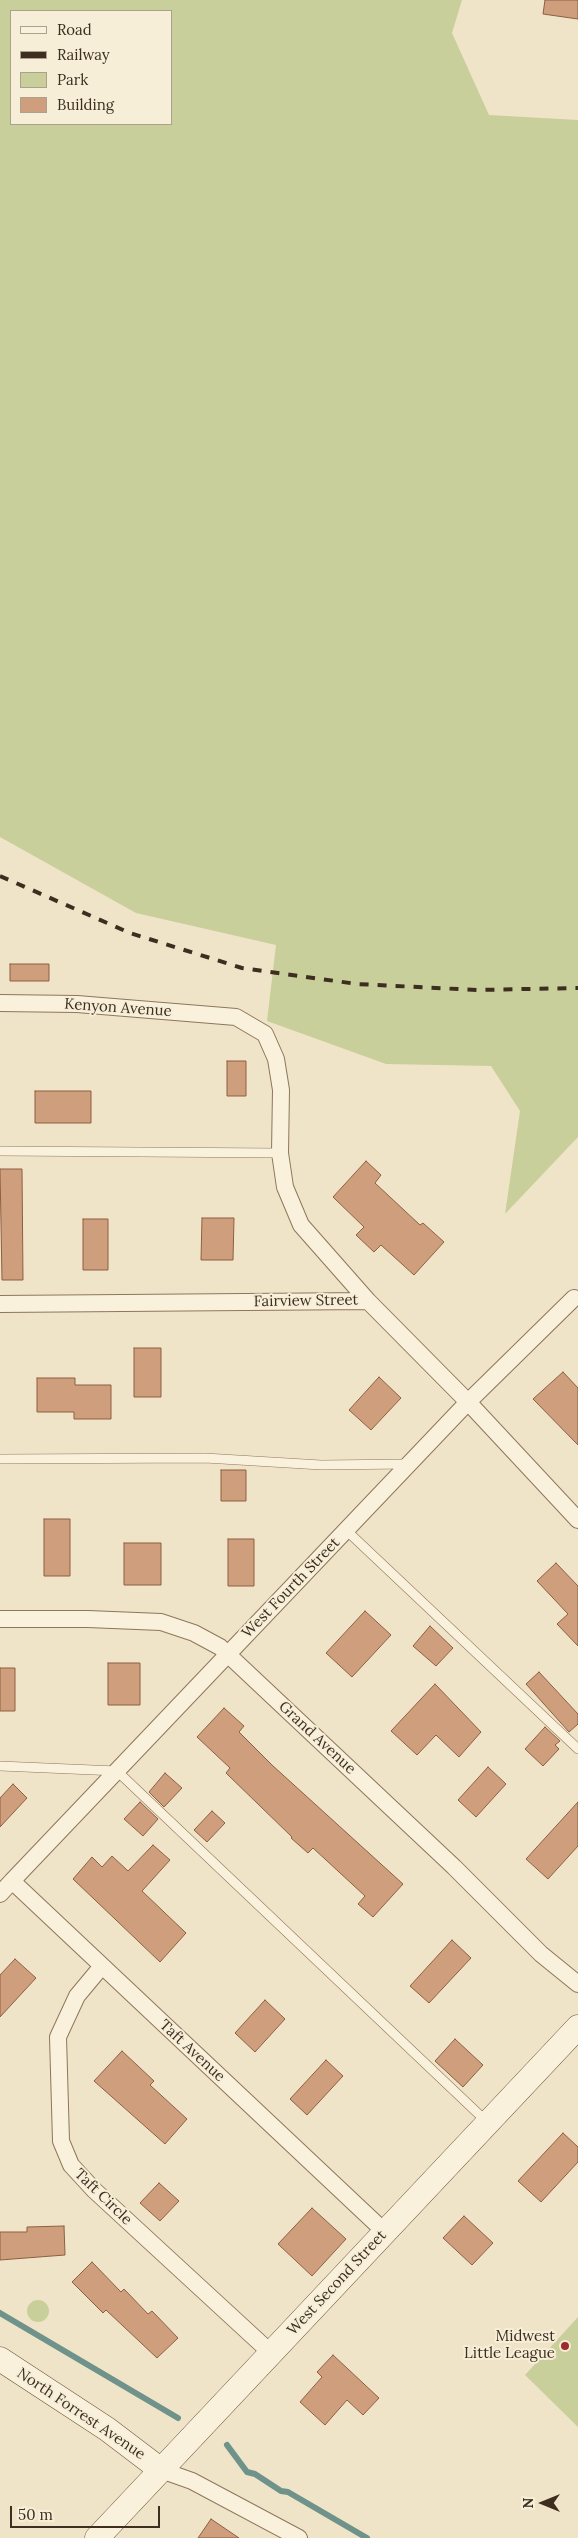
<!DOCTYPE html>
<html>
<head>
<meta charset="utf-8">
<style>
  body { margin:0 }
  #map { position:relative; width:578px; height:2538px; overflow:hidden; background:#f0e4c8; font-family:Lora,serif }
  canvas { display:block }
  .legend { position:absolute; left:10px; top:10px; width:162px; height:115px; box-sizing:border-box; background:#f7eed8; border:1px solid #ada18e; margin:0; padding:6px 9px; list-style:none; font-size:15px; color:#3d2e20 }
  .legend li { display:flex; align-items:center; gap:10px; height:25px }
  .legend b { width:25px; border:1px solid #ada18e }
  .north { position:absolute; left:518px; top:2478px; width:50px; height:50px; -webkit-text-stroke:4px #f7eed8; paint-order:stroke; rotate:270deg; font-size:14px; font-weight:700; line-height:20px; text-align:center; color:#3d2e20 }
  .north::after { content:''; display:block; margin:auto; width:18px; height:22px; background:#3d2e20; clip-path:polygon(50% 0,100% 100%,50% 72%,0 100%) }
  .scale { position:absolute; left:10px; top:2506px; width:150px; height:22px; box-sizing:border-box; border:2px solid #3d2e20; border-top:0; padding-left:6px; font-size:15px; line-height:18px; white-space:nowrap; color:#3d2e20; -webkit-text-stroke:4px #f7eed8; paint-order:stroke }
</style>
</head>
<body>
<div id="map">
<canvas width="578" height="2538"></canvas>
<ul class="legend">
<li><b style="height:6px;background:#faf1dc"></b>Road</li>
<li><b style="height:6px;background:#3d2e20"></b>Railway</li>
<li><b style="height:14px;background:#c9cf9b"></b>Park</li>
<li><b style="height:14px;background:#cf9f7d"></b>Building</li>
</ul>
<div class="north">N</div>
<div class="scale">50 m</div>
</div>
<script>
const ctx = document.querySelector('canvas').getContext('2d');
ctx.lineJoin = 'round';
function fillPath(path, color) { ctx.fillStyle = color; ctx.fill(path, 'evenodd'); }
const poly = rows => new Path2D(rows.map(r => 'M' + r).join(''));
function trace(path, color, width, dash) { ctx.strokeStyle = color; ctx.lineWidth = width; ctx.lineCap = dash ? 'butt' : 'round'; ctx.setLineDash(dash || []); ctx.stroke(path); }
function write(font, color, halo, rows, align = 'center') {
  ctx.font = font + ' Lora,serif'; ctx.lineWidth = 4; ctx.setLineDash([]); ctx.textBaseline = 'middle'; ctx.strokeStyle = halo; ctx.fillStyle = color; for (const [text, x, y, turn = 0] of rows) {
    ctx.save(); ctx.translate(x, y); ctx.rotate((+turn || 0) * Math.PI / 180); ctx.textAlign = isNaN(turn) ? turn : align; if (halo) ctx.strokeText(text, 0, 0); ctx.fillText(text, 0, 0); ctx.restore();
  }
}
fillPath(poly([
  [0,0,462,0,452,33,489,115,578,120,578,1137,505,1214,520,1111,491,1066,386,1064,267,1021,276,945,136,913,0,837],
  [171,11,171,124,11,124,11,11],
  '27 2311a11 11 0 1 1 22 0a11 11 0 1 1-22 0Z',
  [578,2317,578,2427,525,2375]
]), '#c9cf9b');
trace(poly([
  [0,2313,178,2418],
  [227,2445,247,2472,255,2474,281,2491,288,2492,367,2538]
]), '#6f938a', 6);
const building = poly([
  [545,0,578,0,578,19,543,14,545,0],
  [10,964,49,964,49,981,10,981,10,964],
  [227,1061,246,1061,246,1096,227,1096,227,1061],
  [35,1091,91,1091,91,1123,35,1123,35,1091],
  [366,1161,381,1175,375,1183,420,1225,423,1223,444,1242,414,1275,381,1245,374,1252,356,1235,364,1227,333,1197,366,1161],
  [0,1169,22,1169,23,1280,2,1280,0,1169],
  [202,1218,234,1218,233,1260,201,1260,202,1218],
  [83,1219,108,1219,108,1270,83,1270,83,1219],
  [134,1348,161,1348,161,1397,134,1397,134,1348],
  [563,1372,578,1388,578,1445,533,1399,563,1372],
  [379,1377,401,1398,371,1430,349,1410,379,1377],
  [37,1378,75,1378,75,1385,111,1385,111,1419,74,1419,74,1412,37,1412,37,1378],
  [221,1470,246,1470,246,1501,221,1501,221,1470],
  [44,1519,70,1519,70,1576,44,1576,44,1519],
  [228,1539,254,1539,254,1586,228,1586,228,1539],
  [124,1543,161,1543,161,1585,124,1585,124,1543],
  [556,1563,578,1586,578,1646,557,1624,568,1614,537,1581,556,1563],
  [365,1611,391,1635,352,1677,326,1653,365,1611],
  [430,1626,453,1648,436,1666,413,1646,430,1626],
  [108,1663,140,1663,140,1705,108,1705,108,1663],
  [0,1668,15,1668,15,1711,0,1711,0,1668],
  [539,1672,578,1714,578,1724,569,1732,526,1684,539,1672],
  [435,1684,481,1732,459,1757,436,1735,417,1755,391,1731,435,1684],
  [224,1708,244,1726,239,1732,272,1765,403,1884,373,1917,358,1904,365,1896,313,1848,308,1853,291,1838,292,1837,226,1773,230,1768,197,1737,224,1708],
  [545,1727,560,1741,555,1745,559,1749,543,1766,525,1749,545,1727],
  [488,1767,506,1784,476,1817,458,1800,488,1767],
  [165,1773,182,1788,164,1807,149,1792,165,1773],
  [13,1784,27,1798,0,1827,0,1798,13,1784],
  [140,1802,158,1819,143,1836,124,1819,140,1802],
  [578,1802,578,1846,548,1879,526,1859,578,1802],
  [212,1811,225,1823,207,1842,194,1830,212,1811],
  [153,1845,170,1860,142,1891,186,1933,160,1962,73,1879,92,1857,102,1867,112,1856,128,1871,153,1845],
  [452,1940,471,1958,429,2003,410,1986,452,1940],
  [15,1959,36,1978,0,2017,0,1975,15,1959],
  [265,2000,285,2019,255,2052,235,2033,265,2000],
  [455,2039,483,2065,463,2087,435,2061,455,2039],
  [122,2051,154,2081,150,2085,187,2119,165,2144,94,2081,122,2051],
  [326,2060,343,2076,307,2115,290,2099,326,2060],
  [563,2133,578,2147,578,2162,541,2202,518,2181,563,2133],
  [159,2183,179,2201,160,2221,140,2203,159,2183],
  [312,2208,346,2239,312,2276,278,2244,312,2208],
  [464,2216,493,2243,472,2265,443,2238,464,2216],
  [64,2226,65,2255,0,2260,0,2232,27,2232,27,2227,64,2226],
  [92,2262,121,2292,124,2289,148,2314,152,2311,178,2338,157,2358,106,2310,103,2313,72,2282,92,2262],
  [333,2355,379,2398,363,2415,347,2400,325,2425,300,2402,322,2377,317,2372,333,2355],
  [211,2519,239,2538,198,2538,211,2519]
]);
fillPath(building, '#cf9f7d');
trace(building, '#8d5f41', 1);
const lane = poly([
  [0,1151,280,1153],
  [0,1459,205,1458,321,1465,408,1464],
  [346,1530,578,1749],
  [0,1766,117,1771,487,2122]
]);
const street = poly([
  [0,1003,77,1004,236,1017,265,1034,276,1059,281,1090,280,1153,285,1187,301,1225,368,1301],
  [0,1304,368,1301,468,1402,578,1520],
  [0,1619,88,1619,161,1622,194,1633,220,1647,454,1867,541,1954,578,1984],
  [12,1881,468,1402,574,1298],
  [0,1894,12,1881,385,2232],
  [102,1966,77,1996,58,2037,61,2141,71,2165,94,2190,271,2353],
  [161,2470,192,2481,299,2538]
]);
const secondary = poly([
  [0,2359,107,2429,161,2470],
  [97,2538,578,2027]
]);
trace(lane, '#8d765c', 10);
trace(street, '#8d765c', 18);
trace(secondary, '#6f573f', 25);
trace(lane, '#faf1dc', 9);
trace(street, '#faf1dc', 16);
trace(secondary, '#faf1dc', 24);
trace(poly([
  [0,876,130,933,242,968,357,984,477,990,578,988]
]), '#3d2e20', 4, [9, 9]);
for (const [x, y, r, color] of [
  [565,2346,5,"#9e2a2b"]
]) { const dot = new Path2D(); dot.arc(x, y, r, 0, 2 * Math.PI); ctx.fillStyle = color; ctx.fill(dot); trace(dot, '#f7eed8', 2); }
write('15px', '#3d2e20', '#f7eed8', [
  ["Kenyon Avenue",118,1008,4],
  ["Fairview Street",306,1301,-1],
  ["West Fourth Street",291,1588,-46],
  ["Grand Avenue",317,1738,43],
  ["Taft Avenue",192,2051,43],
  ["Taft Circle",103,2197,44],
  ["West Second Street",337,2283,-47],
  ["North Forrest Avenue",81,2414,34]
]);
write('15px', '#3d2e20', '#f7eed8', [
  ["Midwest",555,2337],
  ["Little League",555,2354]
], 'right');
</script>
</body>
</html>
